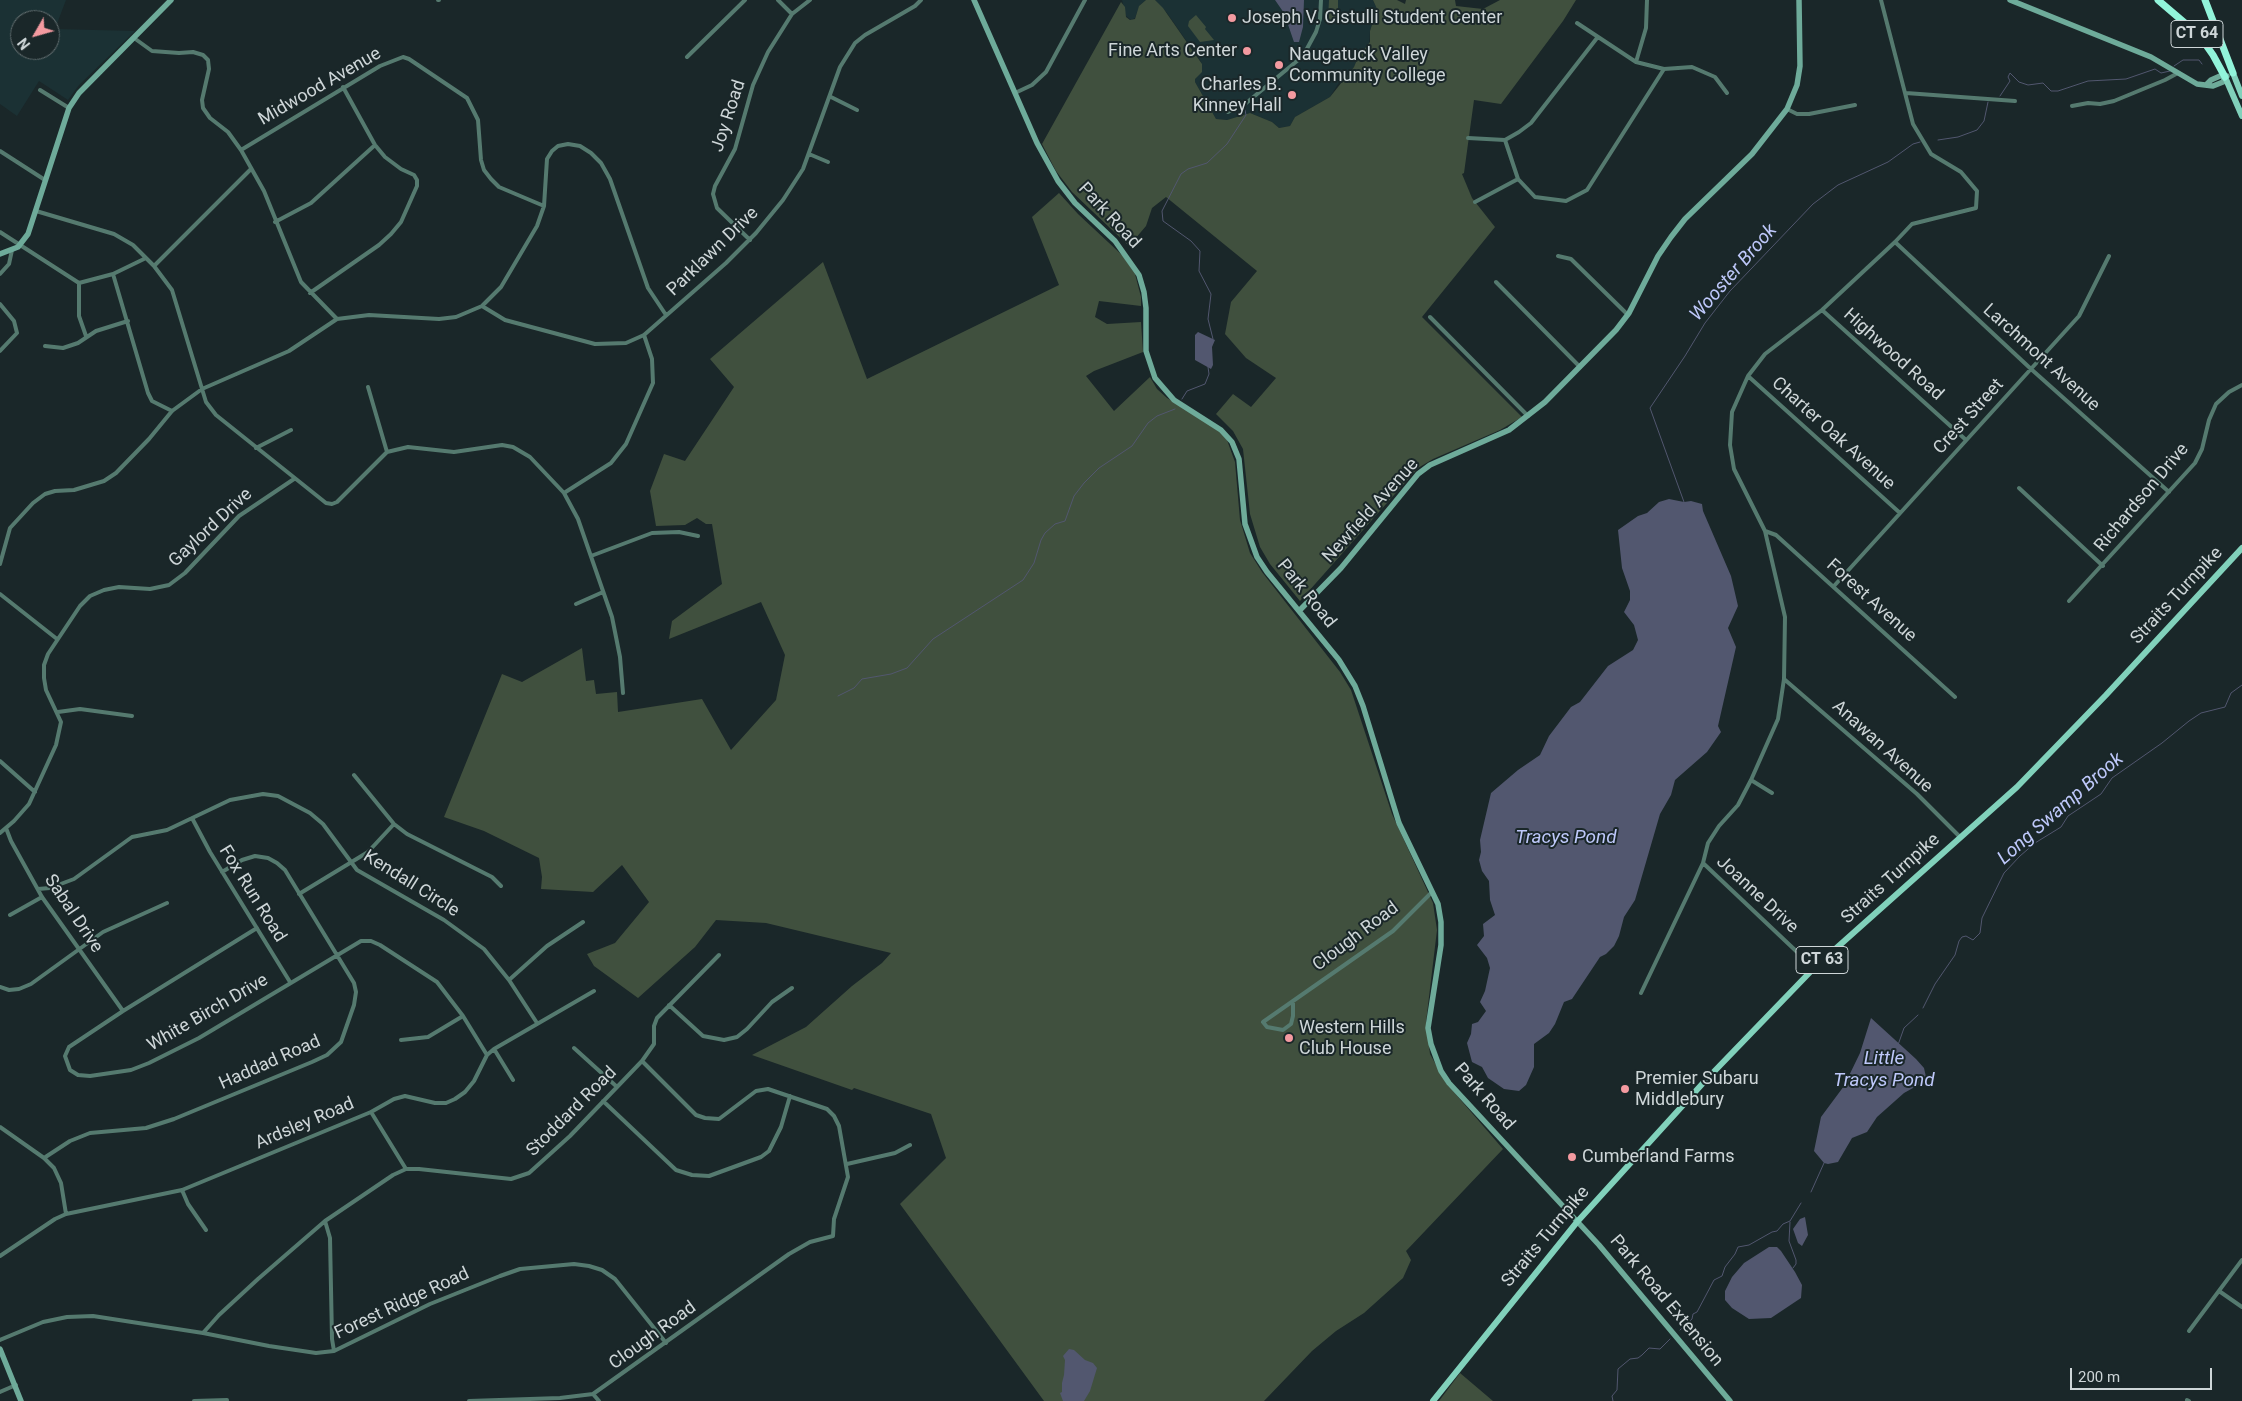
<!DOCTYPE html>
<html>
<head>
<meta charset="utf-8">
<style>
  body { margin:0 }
  #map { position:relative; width:2242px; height:1401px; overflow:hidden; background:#1a2729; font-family:Roboto,sans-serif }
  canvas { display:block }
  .north { position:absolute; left:10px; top:10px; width:50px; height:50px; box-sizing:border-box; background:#1a2729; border:1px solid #626d6f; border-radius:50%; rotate:232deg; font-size:14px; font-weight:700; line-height:20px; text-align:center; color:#ced6d8 }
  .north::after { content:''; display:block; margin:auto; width:18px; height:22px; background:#f49aa0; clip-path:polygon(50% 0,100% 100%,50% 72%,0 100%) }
  .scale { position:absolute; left:2070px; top:1368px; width:142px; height:22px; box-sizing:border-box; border:2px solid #ced6d8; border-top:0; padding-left:6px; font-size:15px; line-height:18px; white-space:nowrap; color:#ced6d8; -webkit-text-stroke:4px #1a2729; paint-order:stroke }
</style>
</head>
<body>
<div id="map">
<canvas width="2242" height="1401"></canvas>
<div class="north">N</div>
<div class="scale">200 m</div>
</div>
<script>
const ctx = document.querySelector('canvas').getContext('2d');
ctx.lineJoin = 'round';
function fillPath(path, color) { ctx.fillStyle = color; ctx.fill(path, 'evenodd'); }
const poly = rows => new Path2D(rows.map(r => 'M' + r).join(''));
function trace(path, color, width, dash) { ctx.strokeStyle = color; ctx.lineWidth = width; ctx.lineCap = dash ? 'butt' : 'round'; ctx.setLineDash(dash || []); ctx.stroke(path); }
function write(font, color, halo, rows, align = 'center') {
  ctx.font = font + ' Roboto,sans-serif'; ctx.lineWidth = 4; ctx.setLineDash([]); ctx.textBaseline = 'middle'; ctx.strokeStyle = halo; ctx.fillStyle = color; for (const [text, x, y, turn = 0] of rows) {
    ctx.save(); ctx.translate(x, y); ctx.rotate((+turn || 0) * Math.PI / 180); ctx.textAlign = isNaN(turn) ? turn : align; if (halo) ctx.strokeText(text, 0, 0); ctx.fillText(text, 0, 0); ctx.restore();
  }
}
fillPath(poly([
  [0,0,66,0,55,29,135,31,79,85,68,100,39,81,17,116,0,104],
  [20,20,50,20,50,50,20,50],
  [1122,0,1146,0,1140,5,1135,18,1131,20,1126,16],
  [1155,0,1373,0,1377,9,1370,31,1369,45,1359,54,1354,67,1338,84,1330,97,1295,117,1290,126,1279,128,1272,122,1250,113,1227,120,1216,119,1195,82,1195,79,1202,70,1201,62,1167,13]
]), '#1b3134');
fillPath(poly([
  [1146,0,1155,0,1163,8,1202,64,1202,72,1195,79,1195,82,1216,119,1227,120,1250,113,1272,122,1279,128,1290,126,1295,117,1330,97,1354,67,1358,57,1370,42,1370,31,1377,9,1373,0,1397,0,1405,4,1406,0,1455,0,1456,6,1483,9,1500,0,1576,0,1563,21,1501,104,1474,100,1464,173,1462,174,1472,198,1495,227,1422,317,1522,417,1500,430,1433,459,1418,468,1300,601,1270,564,1260,547,1250,514,1243,449,1233,431,1216,414,1233,394,1251,407,1276,378,1246,358,1225,334,1231,302,1257,271,1166,197,1152,208,1146,226,1129,246,1072,192,1056,171,1042,144,1121,2,1125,7,1126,17,1130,20,1135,19,1139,6],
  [1329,0,1338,0,1338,22,1328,20],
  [1196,15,1206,27,1205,29,1214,40,1200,42,1188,26,1189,21],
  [1059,193,1078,214,1123,256,1135,274,1141,297,1141,306,1099,301,1095,317,1107,324,1141,322,1143,352,1094,371,1086,376,1114,411,1150,377,1157,389,1167,398,1214,425,1227,440,1235,462,1240,520,1250,553,1262,572,1340,672,1351,690,1392,814,1433,903,1437,930,1426,1022,1430,1054,1446,1083,1503,1149,1406,1251,1411,1260,1403,1278,1364,1313,1336,1331,1312,1351,1264,1401,1044,1401,900,1204,946,1158,931,1114,854,1088,852,1090,752,1055,806,1027,852,986,882,963,891,953,766,923,716,920,695,947,638,998,594,966,587,954,615,943,649,902,622,865,593,892,541,889,542,877,539,858,484,831,444,817,502,674,522,682,582,648,586,681,594,680,596,694,617,692,618,712,702,699,731,750,776,700,785,655,761,602,669,639,672,621,722,584,712,524,706,524,697,518,685,525,656,526,650,491,664,454,685,461,734,387,710,359,823,262,867,379,1059,285,1032,217],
  [1460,1373,1493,1401,1439,1401]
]), '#40503e');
fillPath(poly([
  [1275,0,1304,0,1303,27,1299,42,1294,42,1284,13],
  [1198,332,1215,340,1212,347,1213,365,1211,369,1195,360,1195,335],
  [1669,499,1684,502,1691,501,1702,504,1703,511,1731,576,1738,606,1728,628,1736,647,1718,726,1721,732,1707,752,1675,780,1671,795,1660,814,1635,900,1624,917,1619,936,1614,946,1606,954,1600,957,1572,999,1564,1002,1555,1024,1549,1033,1534,1044,1534,1067,1526,1085,1519,1091,1504,1089,1488,1078,1482,1067,1472,1062,1467,1043,1471,1034,1472,1024,1478,1022,1486,1011,1480,1002,1485,991,1490,968,1487,958,1477,945,1484,936,1483,924,1495,915,1490,900,1489,881,1482,871,1479,860,1481,852,1480,840,1491,793,1518,770,1540,755,1549,736,1571,707,1580,702,1608,666,1633,650,1638,640,1634,625,1624,612,1630,600,1630,591,1622,568,1618,530,1638,516,1647,513,1659,502],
  [1871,1018,1916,1059,1924,1068,1926,1077,1922,1083,1904,1093,1877,1117,1867,1132,1852,1138,1838,1162,1828,1164,1824,1163,1814,1151,1821,1117,1844,1086,1860,1053],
  [1805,1217,1808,1235,1802,1246,1798,1243,1793,1229,1800,1219],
  [1769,1247,1777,1247,1781,1251,1795,1272,1802,1285,1801,1298,1771,1318,1749,1319,1732,1308,1725,1300,1725,1291,1732,1277,1744,1263],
  [1069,1349,1074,1350,1085,1360,1093,1363,1097,1368,1090,1391,1084,1401,1063,1401,1060,1393,1062,1392,1062,1383,1064,1375,1065,1360,1063,1356]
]), '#52576f');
trace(poly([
  [2174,66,2183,60,2199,60,2202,64],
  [2000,96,2010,81,2008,77,2010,73,2019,82,2028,85,2043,83,2051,91,2058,91,2088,81,2126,79,2155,69,2161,73,2170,71],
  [1938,140,1958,137,1977,130,1984,121,1988,102],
  [1213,339,1208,319,1211,294,1199,271,1200,251,1191,241,1163,221,1162,211,1181,174,1188,169,1207,163,1227,144,1246,115,1245,110],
  [1182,399,1187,391,1205,384,1209,374,1208,367],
  [1684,502,1650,408,1685,356,1705,323,1730,291,1813,204,1838,185,1888,162,1913,144,1920,142],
  [838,696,854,688,862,679,891,674,907,668,933,639,1023,580,1034,563,1041,540,1045,533,1055,524,1065,521,1074,496,1084,483,1099,468,1132,446,1148,423,1157,416,1175,409],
  [1923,1008,1935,984,1955,955,1959,941,1962,937,1966,936,1973,940,1980,933,1982,918,2004,873,2020,856,2035,843,2061,827,2068,816,2101,794,2112,778,2162,743,2189,721,2201,713,2225,707,2231,693,2242,685],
  [1898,1045,1904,1028,1918,1015],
  [1811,1192,1824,1163],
  [1790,1222,1789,1241,1796,1260,1796,1264,1793,1268],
  [1680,1330,1692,1319,1693,1314,1697,1312,1714,1280,1722,1276,1725,1267,1735,1254,1738,1247,1749,1245,1772,1232,1777,1231,1783,1224,1790,1221,1801,1203],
  [1613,1401,1612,1396,1617,1390,1618,1369,1630,1359,1638,1358,1642,1355,1649,1348,1660,1349,1670,1339]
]), '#52576f', 1);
trace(poly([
  [438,0,439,0],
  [778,0,792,14],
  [1577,23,1636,62,1664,69,1692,67,1715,77,1727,93],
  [134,38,152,51,179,53,193,52,203,55,208,60,209,69,202,100,203,108,210,118,228,132,241,150,264,191,301,282,337,319],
  [687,57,745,0],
  [1636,62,1646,28,1647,0],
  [40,90,69,108],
  [1015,93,1032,85,1046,72,1085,0],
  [1906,93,2015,101],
  [831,97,857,110],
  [2072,106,2088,103,2100,104,2114,101,2165,80,2178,73],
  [1787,109,1797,114,1809,114,1855,105],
  [1228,112,1245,104,1303,56,1316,32,1320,19,1321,0],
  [1468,138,1505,140,1519,132,1531,123,1597,38],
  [1505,140,1518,179,1535,197,1566,201,1587,190,1664,69],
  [241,150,380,66,403,57,409,59,467,98,478,120,481,160,484,170,491,179,499,187,544,206],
  [0,151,45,180],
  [809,154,828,162],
  [1475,202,1518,179],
  [36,211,114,234,133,245,154,266,172,290,206,402,216,415,326,503,332,504,337,502,387,452,368,387],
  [275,222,311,203,375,145],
  [0,232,79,283,79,316,86,336],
  [750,240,717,208,713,194,715,186,735,149,753,85,768,52,792,14,810,0],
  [1895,242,2031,369,2169,492],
  [1558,256,1571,259,1628,315],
  [154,266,251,169],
  [0,274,9,264,12,250],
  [113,274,148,393,152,401,172,411],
  [1496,282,1580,367],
  [79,283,113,274,146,258],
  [310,293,379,245,391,234,401,222,417,186,417,180,414,175,401,169,385,157,375,145,343,87],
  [0,304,14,321,17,333,0,351],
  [482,306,505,320,595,344,626,343,644,335,726,263,756,233,783,200,803,169,840,67,855,43,865,35,915,6,921,0],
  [1822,310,1966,440],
  [1430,317,1528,416],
  [45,346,63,348,78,343,96,331,128,321],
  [1748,376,1900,513],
  [256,448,291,430],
  [387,452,408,447,454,452,502,445,513,447,530,457,564,493,578,519,612,617,620,657,623,693],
  [2019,488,2103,566],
  [564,493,611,463,626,444,653,383,652,359,644,335],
  [1765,531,1776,535,1955,697],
  [591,556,652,533,679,532,698,536],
  [0,564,10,528,33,503,45,494,55,491,74,490,104,481,116,473,149,439,172,411,202,389,289,351,337,319,369,315,439,319,456,317,482,306,501,287,537,226,544,206,547,159,552,151,558,146,568,144,580,146,591,153,601,163,610,179,648,288,666,315],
  [1834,586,2079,316,2109,256],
  [0,594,57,639],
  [2069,601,2195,463,2202,449,2209,420,2216,404,2229,392,2242,385],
  [576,604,603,592],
  [1784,679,1917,794,1960,837],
  [58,712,80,709,132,716],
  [0,761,35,792],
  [354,775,394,824,407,834,492,877,501,886],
  [1751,780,1772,793],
  [192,818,210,852,290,982],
  [6,828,11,841,42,897,123,1011],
  [0,833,14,821,29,804,56,745,61,722,46,690,44,678,44,665,48,654,80,606,90,596,104,590,119,587,150,589,169,585,185,573,239,516,294,479],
  [1703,863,1814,968],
  [38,889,50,888,74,879,132,837,167,830,230,800,263,794,278,796,310,813,323,824,357,870,444,920,484,949,509,980,537,1023],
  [299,894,368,852,394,824],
  [10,915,42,897],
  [257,928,123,1011,69,1047,65,1056,70,1070,78,1075,90,1076,131,1070,149,1063,199,1038,361,941,371,941,380,945,437,982,463,1016,487,1055],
  [509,980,547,946,583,922],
  [0,987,9,990,19,989,31,984,103,932,167,903],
  [1641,993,1703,863,1708,843,1719,826,1738,805,1751,780,1778,719,1784,679,1785,617,1765,531,1734,469,1730,445,1732,412,1748,376,1765,354,1822,310,1895,242,1912,224,1976,208,1977,191,1961,172,1931,154,1913,124,1881,0],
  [1293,1001,1293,1016,1291,1024,1283,1030,1267,1027,1263,1022,1393,931,1432,892],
  [669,1005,703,1036,724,1040,737,1037,747,1029,772,1002,792,988],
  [401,1040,428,1037,463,1016],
  [574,1048,616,1086],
  [494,1049,513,1080],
  [603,1101,676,1170,692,1175,709,1176,761,1157,769,1151,781,1127,790,1096],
  [371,1112,406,1169],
  [0,1127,44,1158,54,1168,61,1183,66,1214],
  [44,1158,70,1141,90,1133,146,1128,174,1119,312,1062,327,1055,341,1042,354,1005,356,992,354,983,285,870,277,863,268,858,255,856,242,860,222,872],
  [847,1164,895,1153,910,1145],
  [182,1190,188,1204,206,1230],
  [325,1221,330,1238,332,1339,334,1351],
  [0,1256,55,1219,66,1214,182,1190,371,1112,394,1099,405,1096,435,1103,446,1103,455,1099,465,1092,474,1081,487,1055,494,1049,594,991],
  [2219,1291,2242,1307],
  [2189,1331,2242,1260],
  [203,1333,219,1315,258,1279,325,1221,393,1175,406,1169,419,1169,511,1179,529,1173,570,1136,642,1061,654,1044,654,1026,657,1018,719,955],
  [0,1340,43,1322,67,1317,93,1316,203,1333,269,1346,316,1353,334,1351,430,1304,500,1276,520,1269,574,1264,589,1266,602,1270,615,1279,666,1343],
  [0,1392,16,1385],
  [593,1394,599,1401],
  [2187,1400,2189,1401],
  [194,1401,227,1400],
  [469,1401,560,1398,593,1394,789,1254,810,1242,833,1236,834,1219,848,1177,839,1126,834,1116,827,1109,768,1089,756,1091,719,1119,705,1118,696,1115,642,1061]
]), '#557a6f', 4);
trace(poly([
  [974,0,1037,143,1058,181,1075,203,1115,241,1139,275,1144,292,1146,308,1146,351,1155,378,1174,400,1221,430,1232,442,1239,459,1245,524,1257,557,1267,572,1339,660,1355,686,1363,706,1399,823,1438,904,1441,922,1441,945,1428,1028,1431,1044,1441,1071,1449,1083,1599,1245,1730,1401],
  [2010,0,2151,57,2197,84,2213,86,2223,82,2225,77],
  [2206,85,2211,80,2220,76,2227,76],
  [0,254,18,247,28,234,69,108,79,93,171,0],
  [1299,611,1341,568,1418,474,1430,465,1509,430,1545,402,1616,330,1629,313,1658,256,1671,237,1685,219,1752,154,1787,109,1797,85,1800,66,1799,0],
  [0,1349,21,1401]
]), '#6eab9a', 5.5);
trace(poly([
  [2233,73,2242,96],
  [2225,77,2242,116],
  [1433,1401,1577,1222,1704,1082,1814,968,2017,787,2106,695,2242,548]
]), '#81d1bb', 6);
trace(poly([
  [2158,0,2199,35,2213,55,2225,77],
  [2205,0,2233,73]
]), '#92f4da', 7);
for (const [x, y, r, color] of [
  [1232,18,5,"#f49aa0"],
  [1247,51,5,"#f49aa0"],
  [1279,65,5,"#f49aa0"],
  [1292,95,5,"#f49aa0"],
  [1289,1038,5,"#f49aa0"],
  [1625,1089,5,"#f49aa0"],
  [1572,1157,5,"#f49aa0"]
]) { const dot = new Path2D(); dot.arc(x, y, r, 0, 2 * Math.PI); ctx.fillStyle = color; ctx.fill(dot); trace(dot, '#1a2729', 2); }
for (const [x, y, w] of [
  [2197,34,52],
  [1822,960,52]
]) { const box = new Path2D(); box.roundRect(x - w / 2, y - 13.5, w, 27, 4); ctx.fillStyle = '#1a2729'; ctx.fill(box); trace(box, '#ced6d8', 1); }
write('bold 16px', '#ced6d8', null, [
  ["CT 64",2197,34],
  ["CT 63",1822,960]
]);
write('18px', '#ced6d8', '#1a2729', [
  ["Joseph V. Cistulli Student Center",1242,18],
  ["Fine Arts Center",1237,51,"right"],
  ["Naugatuck Valley",1289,55],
  ["Community College",1289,76],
  ["Charles B.",1282,85,"right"],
  ["Kinney Hall",1282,106,"right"],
  ["Western Hills",1299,1028],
  ["Club House",1299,1049],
  ["Premier Subaru",1635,1079],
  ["Middlebury",1635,1100],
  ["Cumberland Farms",1582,1157]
], 'left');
write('18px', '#ced6d8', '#1a2729', [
  ["Midwood Avenue",320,87,-30],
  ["Joy Road",729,116,-72],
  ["Park Road",1109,216,47],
  ["Parklawn Drive",713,252,-44],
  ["Highwood Road",1893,355,42],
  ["Larchmont Avenue",2041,358,42],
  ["Crest Street",1969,417,-48],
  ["Charter Oak Avenue",1833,434,42],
  ["Richardson Drive",2142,498,-50],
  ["Newfield Avenue",1371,511,-48],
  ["Gaylord Drive",211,528,-43],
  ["Park Road",1306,594,51],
  ["Straits Turnpike",2177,596,-47],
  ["Forest Avenue",1871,601,42],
  ["Anawan Avenue",1882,747,42],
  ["Straits Turnpike",1891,879,-42],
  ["Kendall Circle",411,884,32],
  ["Fox Run Road",252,894,58],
  ["Joanne Drive",1757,895,43],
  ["Sabal Drive",73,914,56],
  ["Clough Road",1356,937,-37],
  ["White Birch Drive",208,1013,-30],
  ["Haddad Road",270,1063,-24],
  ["Park Road",1484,1097,49],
  ["Stoddard Road",572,1112,-45],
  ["Ardsley Road",305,1124,-23],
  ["Straits Turnpike",1546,1237,-50],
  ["Park Road Extension",1666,1301,50],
  ["Forest Ridge Road",402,1304,-25],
  ["Clough Road",653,1336,-36]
]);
write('italic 19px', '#bec8fa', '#1a2729', [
  ["Wooster Brook",1734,273,-49],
  ["Long Swamp Brook",2061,809,-41],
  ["Tracys Pond",1566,838],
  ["Little",1884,1059],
  ["Tracys Pond",1884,1081]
]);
</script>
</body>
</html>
